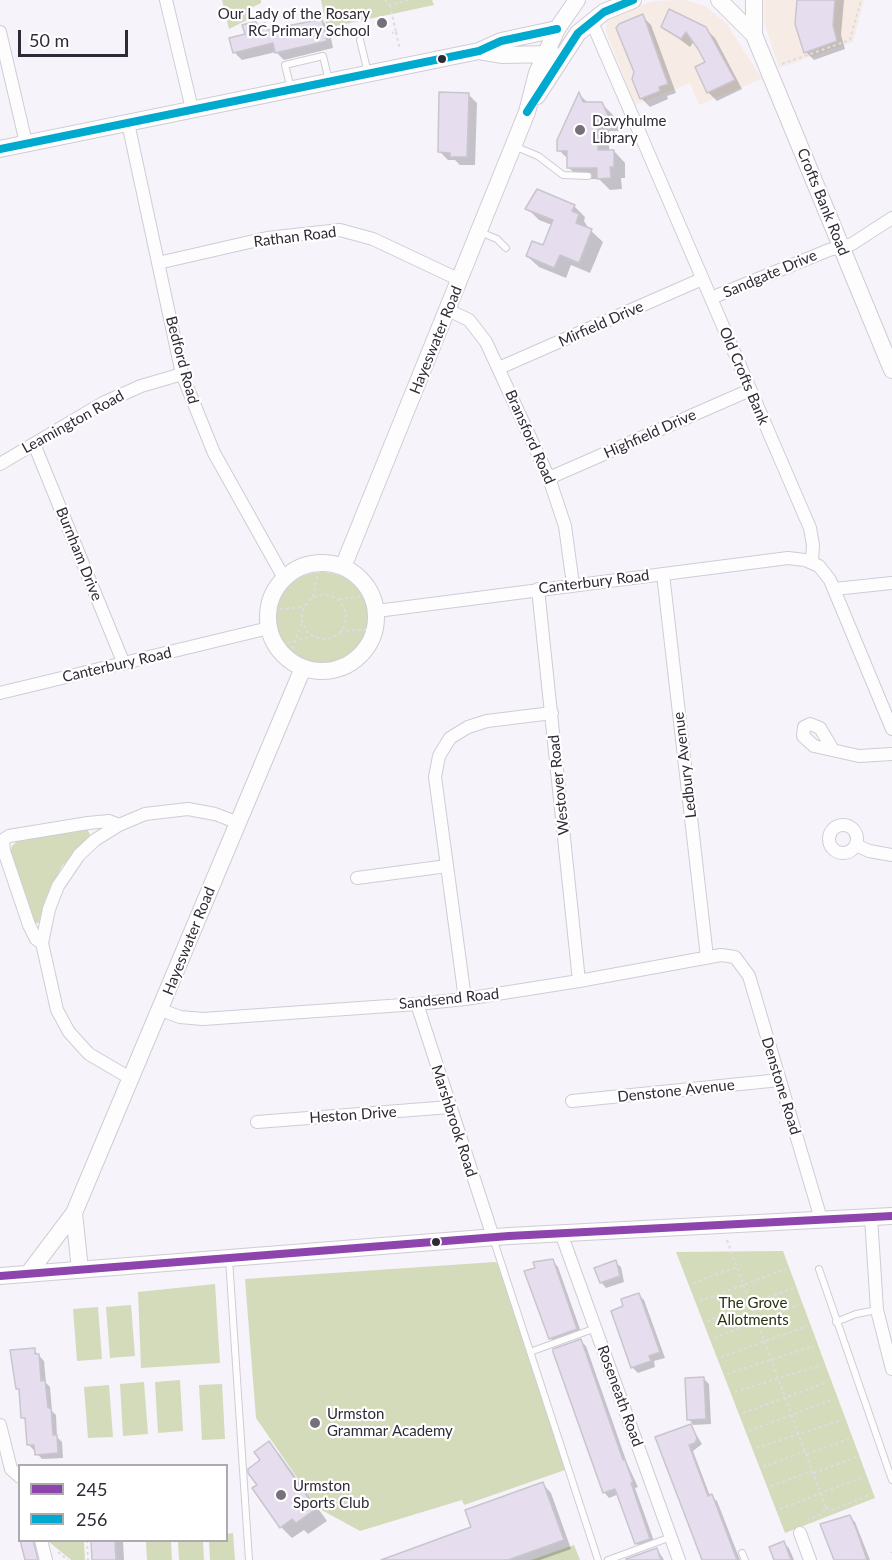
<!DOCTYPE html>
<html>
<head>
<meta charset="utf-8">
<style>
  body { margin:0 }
  #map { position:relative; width:892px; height:1560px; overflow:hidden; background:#f6f3fa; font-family:Lato,sans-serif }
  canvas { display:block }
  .legend { position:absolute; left:18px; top:1464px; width:210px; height:78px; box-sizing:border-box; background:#fff; border:2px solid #acaaaf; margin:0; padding:8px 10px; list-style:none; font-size:18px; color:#302a36 }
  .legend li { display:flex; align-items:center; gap:12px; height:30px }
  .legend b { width:30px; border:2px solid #acaaaf }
  .scale { position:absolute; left:18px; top:30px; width:110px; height:27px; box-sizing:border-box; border:3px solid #302a36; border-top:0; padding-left:8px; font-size:18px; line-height:21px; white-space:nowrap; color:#302a36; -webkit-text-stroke:4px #fff; paint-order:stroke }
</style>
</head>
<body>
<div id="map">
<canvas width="892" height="1560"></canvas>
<ul class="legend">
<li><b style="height:8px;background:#8e44ad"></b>245</li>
<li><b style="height:8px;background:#00a9ce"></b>256</li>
</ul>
<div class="scale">50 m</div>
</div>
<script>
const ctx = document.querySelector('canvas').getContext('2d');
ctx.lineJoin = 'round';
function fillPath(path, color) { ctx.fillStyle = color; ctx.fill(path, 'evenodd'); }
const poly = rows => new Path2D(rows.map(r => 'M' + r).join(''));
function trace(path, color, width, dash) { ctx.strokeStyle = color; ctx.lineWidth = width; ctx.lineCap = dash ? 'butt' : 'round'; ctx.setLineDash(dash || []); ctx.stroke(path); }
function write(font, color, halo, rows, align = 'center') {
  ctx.font = font + ' Lato,sans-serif'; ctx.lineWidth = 4.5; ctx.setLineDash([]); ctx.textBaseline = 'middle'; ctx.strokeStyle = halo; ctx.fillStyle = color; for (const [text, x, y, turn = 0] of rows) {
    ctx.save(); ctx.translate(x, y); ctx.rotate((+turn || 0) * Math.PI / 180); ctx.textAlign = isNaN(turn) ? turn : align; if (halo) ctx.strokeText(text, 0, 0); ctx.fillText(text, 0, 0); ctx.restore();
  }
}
fillPath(poly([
  [685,0,705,6,726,23,762,79,699,105,690,83,635,105,606,32,607,21,632,8,654,1],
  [764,0,864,0,853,42,779,68,764,22]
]), '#f7ebe6');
fillPath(poly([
  [222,0,261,0,261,3,251,8,251,18,229,29],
  [321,0,432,0,434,5,327,28],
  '276 618a46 46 0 1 1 92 0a46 46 0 1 1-92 0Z',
  [87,829,91,836,62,866,45,900,39,923,34,923,10,855,12,846,18,840],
  [783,1251,875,1498,785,1533,676,1252],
  [495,1262,499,1264,565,1470,464,1505,462,1500,360,1531,318,1508,256,1418,245,1279],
  [215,1284,220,1363,141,1368,138,1292],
  [131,1305,135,1356,110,1358,106,1307],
  [98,1307,102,1359,77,1361,73,1309],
  [180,1380,183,1431,158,1433,155,1382],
  [144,1382,148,1434,123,1436,120,1384],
  [222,1384,225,1439,202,1440,199,1385],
  [109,1385,113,1437,88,1438,84,1387],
  [233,1533,235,1560,210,1560,209,1541,226,1540,227,1534],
  [48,1541,84,1541,85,1560,71,1560],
  [146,1541,171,1541,172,1560,147,1560],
  [178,1541,203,1541,204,1560,179,1560],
  [574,1545,580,1560,531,1560]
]), '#d3dbbb');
fillPath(poly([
  [799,0,844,0,841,35,845,49,814,60,806,52],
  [642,16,651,25,676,93,667,96,668,99,650,107,641,98],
  [322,20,329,28,333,48,284,60,276,52,242,60,234,52,255,23,258,26,264,25,271,31],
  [663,27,705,28,715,38,742,89,717,101,708,92,707,63,694,41,690,47],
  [468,94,477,103,475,165,460,165,455,160,448,160,439,151],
  [579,94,589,104,601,103,613,115,620,131,609,131,609,152,614,151,625,163,625,178,621,178,622,189,610,190,599,179,581,179,569,168,569,160,559,150],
  [574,206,585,217,584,221,589,229,603,242,590,273,571,265,566,278,539,267,527,256,543,247,552,225,539,220,527,208],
  [553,1261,558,1267,582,1335,556,1344,551,1339,526,1272],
  [615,1262,621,1267,624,1282,606,1288,601,1282],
  [639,1295,644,1300,665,1358,654,1361,655,1367,638,1373,632,1367,625,1307],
  [581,1341,586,1346,627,1463,638,1487,635,1488,655,1544,642,1549,637,1544,619,1494,609,1498,604,1492],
  [34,1350,44,1361,46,1383,50,1387,52,1411,56,1415,57,1437,62,1442,63,1458,42,1459,29,1445,27,1421,23,1417,21,1392,18,1389],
  [704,1379,709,1384,711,1424,693,1425,689,1419],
  [691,1426,702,1444,693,1451,710,1496,717,1501,740,1560,702,1560,657,1438],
  [269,1443,280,1455,327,1521,308,1534,304,1530,292,1538,281,1527,259,1485,262,1461],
  [543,1484,551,1493,571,1549,540,1560,380,1560,473,1527],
  [850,1517,855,1522,870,1560,836,1560,822,1525],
  [92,1540,123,1540,124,1560,93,1560],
  [784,1543,789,1548,794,1560,775,1560],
  [657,1549,664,1560,634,1560]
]), '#0003');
const building = poly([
  [797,0,835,0,833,25,837,41,804,53,795,24,797,0],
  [669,9,706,27,735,80,707,93,695,67,705,62,698,49,686,32,681,39,661,27,669,9],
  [643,14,668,84,659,87,660,91,640,99,632,79,634,72,616,28,619,24,643,14],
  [322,19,327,41,275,53,273,43,233,53,229,38,245,34,242,25,256,21,257,25,265,23,267,30,322,19],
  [439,92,469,93,467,157,450,157,450,153,438,152,439,92],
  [579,92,583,102,602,102,610,120,598,120,598,150,614,150,614,167,610,167,611,178,597,179,597,168,567,168,567,151,557,151,557,140,579,92],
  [537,189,575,205,572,211,579,214,576,223,592,229,579,263,560,255,554,268,526,256,532,241,543,245,553,220,525,209,537,189],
  [553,1259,577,1329,549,1339,524,1271,535,1268,533,1262,553,1259],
  [616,1260,620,1276,600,1283,594,1268,616,1260],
  [639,1293,660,1352,649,1356,651,1361,631,1368,611,1311,623,1306,621,1299,639,1293],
  [581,1339,623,1460,625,1460,633,1482,631,1483,650,1539,635,1544,615,1489,603,1493,553,1352,553,1349,581,1339],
  [35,1348,35,1354,39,1354,41,1381,45,1380,48,1408,51,1408,53,1435,57,1435,58,1453,35,1455,34,1445,27,1445,25,1418,21,1418,19,1389,16,1389,10,1350,35,1348],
  [704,1377,706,1419,687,1420,685,1378,704,1377],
  [691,1424,697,1438,695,1443,689,1445,708,1496,712,1494,737,1560,702,1560,655,1437,691,1424],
  [269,1441,316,1509,296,1523,292,1519,280,1528,252,1488,257,1485,248,1473,248,1469,260,1460,254,1452,269,1441],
  [543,1482,564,1540,508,1560,381,1560,471,1527,465,1510,543,1482],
  [850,1515,857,1531,867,1560,834,1560,820,1524,850,1515],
  [20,1540,33,1540,38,1560,25,1560,20,1540],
  [91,1540,115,1540,116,1560,92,1560,91,1540],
  [784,1541,791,1560,774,1560,769,1547,784,1541],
  [657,1548,661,1560,626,1560,626,1559,657,1548]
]);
fillPath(building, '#e6deee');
trace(building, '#c9c5ce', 1.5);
const lane = poly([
  [360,40,368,73],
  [291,89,285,65,323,56,329,81],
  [514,146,538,156,563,175,588,176],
  [480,232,497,239,506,248],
  [493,1238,598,1560],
  [229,1259,249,1560],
  [819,1269,892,1480],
  [836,1322,856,1314,877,1310],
  [530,1352,596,1328],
  [742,1553,745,1560],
  [608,1560,671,1537]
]);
const street = poly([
  [166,0,192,109],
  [591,20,810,528,813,545,812,562],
  [0,32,26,143],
  [128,123,182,374,214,453,284,578],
  [158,263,267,238,340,230,373,239,460,280],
  [711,298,829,250,852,244,892,218],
  [448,310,469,320,486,342,549,478,565,526,573,585],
  [499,368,702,279],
  [34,444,124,664],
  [0,464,103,403,141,386,182,374],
  [549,478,750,390],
  [663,574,707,957],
  [538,589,579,981],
  [834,589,892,583],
  [377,611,788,558,805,560,819,566,830,580,892,729],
  [0,693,269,628],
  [832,748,820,728,810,724,804,727,803,736,814,746,859,756,892,754],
  '829 839a14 14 0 1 1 28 0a14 14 0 1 1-28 0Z',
  [856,845,869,851,892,855],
  [357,878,447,866],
  [42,943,36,939,29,925,4,851,3,840,9,836,88,823,109,821,119,825],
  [465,999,435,777,439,756,450,738,468,727,487,721,552,713],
  [417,1004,493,1237],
  [161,1010,180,1017,203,1019,417,1004,465,999,579,981,721,955,735,957,749,976,821,1219],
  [130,1078,89,1054,69,1032,57,1010,42,943,49,909,58,886,79,855,95,840,119,825,145,814,188,809,215,814,236,822],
  [572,1101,780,1080],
  [257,1122,450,1107],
  [871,1217,877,1310,892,1369],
  [561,1233,679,1560],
  [0,1425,11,1469,20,1477],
  [800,1533,810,1560],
  [41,1540,46,1560]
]);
const secondary = poly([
  [719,0,754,35,892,370],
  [754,35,754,0],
  [479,51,503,55,552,54],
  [537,96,578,33,604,12,633,0],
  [0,149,479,51,501,41,557,29],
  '268 617a54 54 0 1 1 108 0a54 54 0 1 1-108 0Z',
  [343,567,527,112,537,73,557,29,577,0],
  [74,1213,80,1270],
  [28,1274,74,1213,303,668],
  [0,1276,509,1236,892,1216]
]);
trace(lane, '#d0ccd5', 8);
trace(street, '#d0ccd5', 14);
trace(secondary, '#d0ccd5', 18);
trace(poly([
  [385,0,388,5,411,0],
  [390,5,396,32,392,33],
  [396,32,400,50],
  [782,64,850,40,861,0],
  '302 617a22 22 0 1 1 44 0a22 22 0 1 1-44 0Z',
  [313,597,320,563],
  [339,599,372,595],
  [268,610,304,607],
  [340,631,376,629],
  [276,646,313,636],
  [288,660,302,622],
  [727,1240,826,1508],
  [693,1283,737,1267],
  [700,1301,786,1269],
  [707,1321,793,1288],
  [714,1338,799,1305],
  [721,1357,807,1326],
  [727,1374,814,1346],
  [735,1392,821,1365],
  [743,1413,828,1382],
  [749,1431,834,1399],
  [756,1448,842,1420],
  [807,1454,849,1439],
  [763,1467,805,1451],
  [814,1473,856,1457],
  [771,1486,812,1471],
  [826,1508,832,1510,870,1495],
  [780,1509,863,1477],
  [807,1520,822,1514,826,1508],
  [87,1540,88,1560],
  [58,1552,68,1560],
  [892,1552,892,1553]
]), '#dddcde', 2, [3, 3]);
trace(lane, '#fefdfe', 6);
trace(street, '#fefdfe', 12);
trace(secondary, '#fefdfe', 16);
trace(poly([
  [0,1276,509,1236,892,1216]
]), '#8e44ad', 8);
trace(poly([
  [527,112,578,33,604,12,633,0],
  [0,149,479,51,501,41,557,29]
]), '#00a9ce', 8);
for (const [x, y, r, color] of [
  [382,23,6,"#75707b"],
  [442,59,5,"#302a36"],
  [580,130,6,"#75707b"],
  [436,1242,5,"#302a36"],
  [315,1423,6,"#75707b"],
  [281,1495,6,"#75707b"]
]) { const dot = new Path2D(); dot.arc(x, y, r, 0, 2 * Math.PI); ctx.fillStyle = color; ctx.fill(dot); trace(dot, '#fff', 2); }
write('15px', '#302a36', '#fff', [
  ["Our Lady of the Rosary",370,14,"right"],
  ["RC Primary School",370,31,"right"],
  ["Davyhulme",592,121],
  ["Library",592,138],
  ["Urmston",327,1414],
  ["Grammar Academy",327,1431],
  ["Urmston",293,1486],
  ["Sports Club",293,1503]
], 'left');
write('15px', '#302a36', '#fff', [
  ["Crofts Bank Road",823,202,68],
  ["Rathan Road",295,237,-7],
  ["Sandgate Drive",770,274,-23],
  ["Mirfield Drive",601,324,-24],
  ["Hayeswater Road",436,340,-68],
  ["Bedford Road",182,360,75],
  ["Old Crofts Bank",744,376,67],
  ["Leamington Road",73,422,-29],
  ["Highfield Drive",650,434,-24],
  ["Bransford Road",530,437,66],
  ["Burnham Drive",79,554,68],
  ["Canterbury Road",594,582,-7],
  ["Canterbury Road",117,665,-13],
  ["Ledbury Avenue",685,765,-97],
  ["Westover Road",559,785,-96],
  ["Hayeswater Road",189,941,-68],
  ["Sandsend Road",449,999,-6],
  ["Denstone Road",781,1086,73],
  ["Denstone Avenue",676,1091,-6],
  ["Heston Drive",353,1115,-4],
  ["Marshbrook Road",454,1121,72],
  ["Roseneath Road",620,1396,70]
]);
write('15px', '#293111', '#fff', [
  ["The Grove",753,1303],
  ["Allotments",753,1320]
]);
</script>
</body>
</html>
